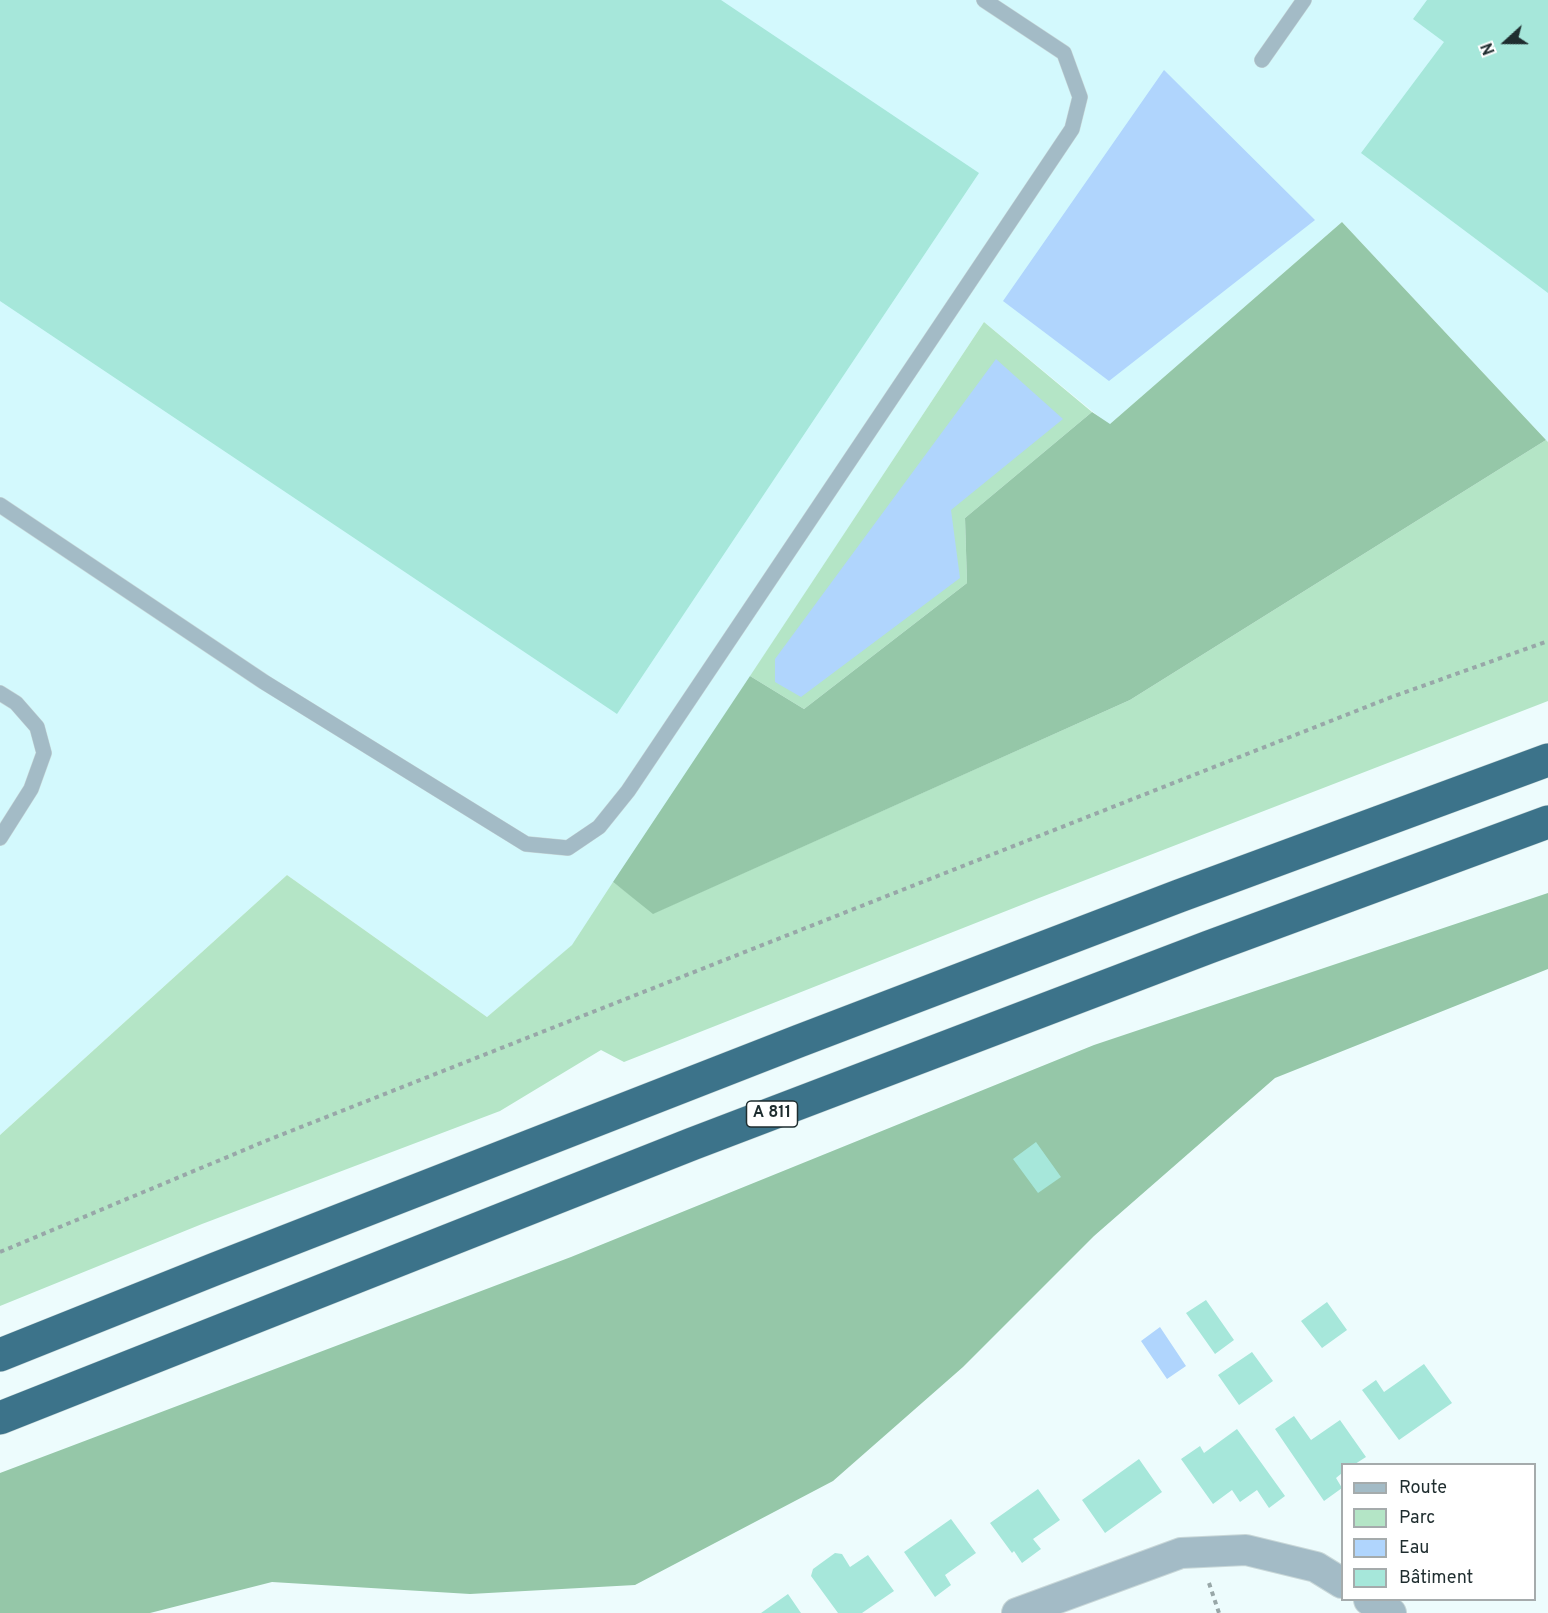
<!DOCTYPE html>
<html>
<head>
<meta charset="utf-8">
<style>
  body { margin:0 }
  #map { position:relative; width:1548px; height:1613px; overflow:hidden; background:#edfcfd; font-family:Overpass,sans-serif }
  canvas { display:block }
  .legend { position:absolute; left:1341px; top:1463px; width:195px; height:138px; box-sizing:border-box; background:#fff; border:2px solid #a5abac; margin:0; padding:8px 10px; list-style:none; font-size:18px; color:#1f2d2f }
  .legend li { display:flex; align-items:center; gap:12px; height:30px }
  .legend b { width:30px; border:2px solid #a5abac }
  .north { position:absolute; left:1476px; top:12px; width:60px; height:60px; -webkit-text-stroke:4px #fff; paint-order:stroke; rotate:249deg; font-size:16px; font-weight:700; line-height:24px; text-align:center; color:#1f2d2f }
  .north::after { content:''; display:block; margin:auto; width:21px; height:27px; background:#1f2d2f; clip-path:polygon(50% 0,100% 100%,50% 72%,0 100%) }
</style>
</head>
<body>
<div id="map">
<canvas width="1548" height="1613"></canvas>
<ul class="legend">
<li><b style="height:8px;background:#a3bbc6"></b>Route</li>
<li><b style="height:16px;background:#b4e5c6"></b>Parc</li>
<li><b style="height:16px;background:#b0d5fd"></b>Eau</li>
<li><b style="height:16px;background:#a6e7da"></b>Bâtiment</li>
</ul>
<div class="north">N</div>
</div>
<script>
const ctx = document.querySelector('canvas').getContext('2d');
ctx.lineJoin = 'round';
function fillPath(path, color) { ctx.fillStyle = color; ctx.fill(path, 'evenodd'); }
const poly = rows => new Path2D(rows.map(r => 'M' + r).join(''));
function trace(path, color, width, dash) { ctx.strokeStyle = color; ctx.lineWidth = width; ctx.lineCap = dash ? 'butt' : 'round'; ctx.setLineDash(dash || []); ctx.stroke(path); }
function write(font, color, halo, rows, align = 'center') {
  ctx.font = font + ' Overpass,sans-serif'; ctx.lineWidth = 5; ctx.setLineDash([]); ctx.textBaseline = 'middle'; ctx.strokeStyle = halo; ctx.fillStyle = color; for (const [text, x, y, turn = 0] of rows) {
    ctx.save(); ctx.translate(x, y); ctx.rotate((+turn || 0) * Math.PI / 180); ctx.textAlign = isNaN(turn) ? turn : align; if (halo) ctx.strokeText(text, 0, 0); ctx.fillText(text, 0, 0); ctx.restore();
  }
}
fillPath(poly([
  [0,0,1548,0,1548,442,1342,222,1109,425,984,322,573,945,487,1017,287,875,0,1135]
]), '#d3f9fd');
fillPath(poly([
  [984,322,1092,412,965,518,967,583,804,709,750,676],
  [1546,440,1548,442,1548,701,1039,898,624,1062,601,1050,500,1111,202,1224,0,1306,0,1135,287,875,487,1017,572,945,613,882,654,913,1130,700]
]), '#b4e5c6');
fillPath(poly([
  [1342,222,1546,440,1130,700,653,914,613,882,750,676,804,709,967,583,965,518,1092,412,1110,424],
  [1548,893,1548,969,1275,1078,1094,1236,963,1367,833,1481,635,1585,470,1594,272,1582,150,1613,0,1613,0,1473,571,1257,1094,1045]
]), '#95c7a8');
fillPath(poly([
  [1164,70,1315,220,1109,381,1003,301],
  [996,359,1063,419,951,510,960,578,801,697,775,682,775,659],
  [1160,1327,1186,1366,1167,1379,1141,1341]
]), '#b0d5fd');
fillPath(poly([
  [0,0,721,0,979,173,617,714,0,301],
  [1427,0,1548,0,1548,293,1361,153,1444,42,1413,19],
  [1036,1142,1061,1177,1038,1193,1013,1159],
  [1206,1300,1234,1340,1215,1354,1186,1313],
  [1327,1302,1347,1330,1322,1348,1301,1321],
  [1252,1352,1273,1381,1239,1405,1218,1375],
  [1424,1364,1452,1403,1399,1440,1362,1390,1376,1380,1384,1392],
  [1294,1416,1311,1440,1340,1420,1366,1457,1355,1464,1342,1464,1342,1473,1336,1478,1342,1488,1324,1501,1275,1429],
  [1237,1429,1285,1496,1269,1508,1257,1490,1240,1502,1232,1490,1213,1504,1181,1459,1200,1446,1204,1453],
  [1139,1459,1162,1492,1105,1533,1082,1500],
  [1038,1489,1060,1520,1033,1539,1041,1549,1022,1563,1014,1551,1012,1553,990,1523],
  [951,1519,976,1553,945,1575,951,1585,935,1597,904,1552],
  [835,1553,842,1554,850,1567,868,1555,894,1591,862,1613,838,1613,811,1576,813,1569],
  [788,1594,801,1613,761,1613]
]), '#a6e7da');
const service = poly([
  [1262,60,1304,0],
  [0,505,264,682,526,844,568,848,599,827,628,791,1072,129,1080,97,1064,53,984,0],
  [0,693,16,703,37,727,44,753,31,789,0,838]
]);
const minor = poly([
  [1369,1600,1391,1613],
  [1017,1613,1181,1553,1246,1550,1316,1567,1342,1583]
]);
const motorway = poly([
  [0,1355,215,1269,799,1041,1179,896,1548,760],
  [0,1418,692,1144,1209,947,1548,822]
]);
trace(service, '#c8d7d8', 16);
trace(minor, '#c8d7d8', 32);
trace(motorway, '#c8d7d8', 34);
trace(poly([
  [0,1252,268,1140,1389,698,1548,641],
  [1209,1583,1219,1613]
]), '#98a7a8', 4, [4.5, 4.5]);
trace(service, '#a3bbc6', 15);
trace(minor, '#a3bbc6', 30);
trace(motorway, '#3c738a', 33);
for (const [x, y, w] of [
  [772,1114,51]
]) { const box = new Path2D(); box.roundRect(x - w / 2, y - 13, w, 26, 4.5); ctx.fillStyle = '#fff'; ctx.fill(box); trace(box, '#1f2d2f', 1.5); }
write('bold 16px', '#1f2d2f', null, [
  ["A 811",772,1114]
]);
</script>
</body>
</html>
